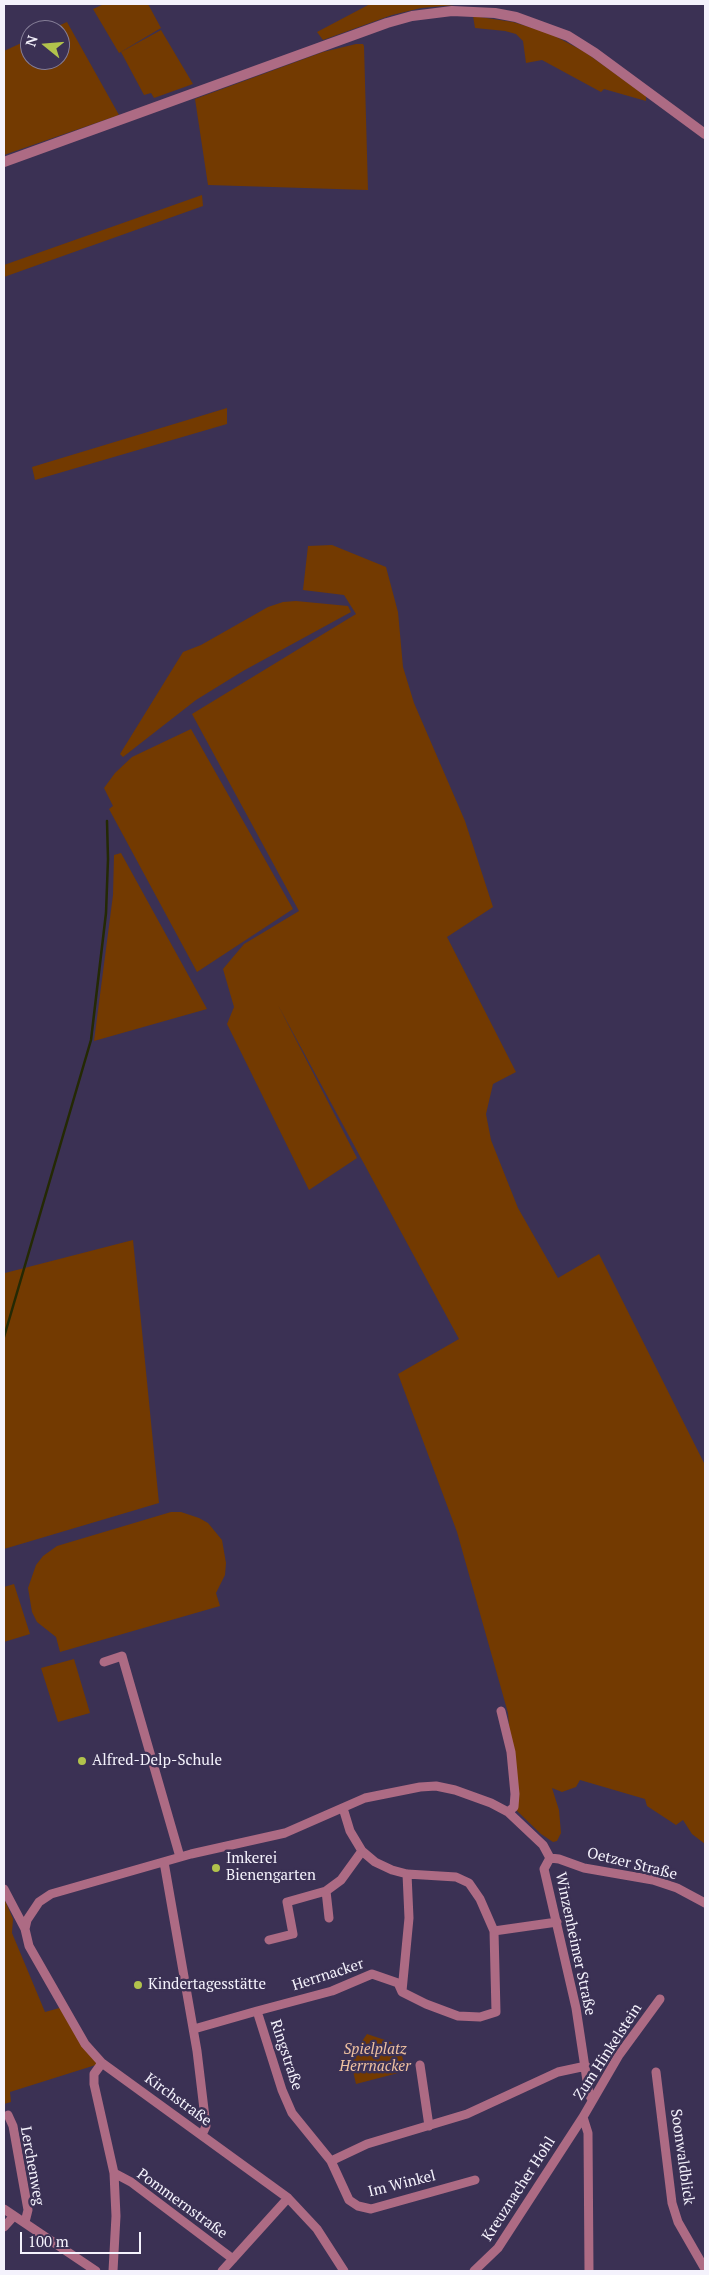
<!DOCTYPE html>
<html>
<head>
<meta charset="utf-8">
<style>
  body { margin:0 }
  #map { position:relative; width:709px; height:2275px; overflow:hidden; background:#3b3154; font-family:"PT Serif",serif }
  canvas { display:block }
  .frame { position:absolute; inset:0; border:5px solid #f4f2fc; pointer-events:none }
  .north { position:absolute; left:20px; top:20px; width:50px; height:50px; box-sizing:border-box; background:#3b3154; border:1px solid #857e97; border-radius:50%; rotate:287deg; font-size:14px; font-weight:700; line-height:20px; text-align:center; color:#f4f2fc }
  .north::after { content:''; display:block; margin:auto; width:18px; height:22px; background:#b2c34c; clip-path:polygon(50% 0,100% 100%,50% 72%,0 100%) }
  .scale { position:absolute; left:20px; top:2232px; width:121px; height:22px; box-sizing:border-box; border:2px solid #f4f2fc; border-top:0; padding-left:6px; font-size:15px; line-height:18px; white-space:nowrap; color:#f4f2fc; -webkit-text-stroke:4px #3b3154; paint-order:stroke }
</style>
</head>
<body>
<div id="map">
<canvas width="709" height="2275"></canvas>
<div class="frame"></div>
<div class="north">N</div>
<div class="scale">100 m</div>
</div>
<script>
const ctx = document.querySelector('canvas').getContext('2d');
ctx.lineJoin = 'round';
function fillPath(path, color) { ctx.fillStyle = color; ctx.fill(path, 'evenodd'); }
const poly = rows => new Path2D(rows.map(r => 'M' + r).join(''));
function trace(path, color, width, dash) { ctx.strokeStyle = color; ctx.lineWidth = width; ctx.lineCap = dash ? 'butt' : 'round'; ctx.setLineDash(dash || []); ctx.stroke(path); }
function write(font, color, halo, rows, align = 'center') {
  ctx.font = font + ' "PT Serif",serif'; ctx.lineWidth = 5; ctx.setLineDash([]); ctx.textBaseline = 'middle'; ctx.strokeStyle = halo; ctx.fillStyle = color; for (const [text, x, y, turn = 0] of rows) {
    ctx.save(); ctx.translate(x, y); ctx.rotate((+turn || 0) * Math.PI / 180); ctx.textAlign = isNaN(turn) ? turn : align; if (halo) ctx.strokeText(text, 0, 0); ctx.fillText(text, 0, 0); ctx.restore();
  }
}
fillPath(poly([
  [104,4,148,4,161,28,119,53,93,9],
  [370,4,466,4,421,8,392,15,323,40,317,32],
  [473,16,513,22,549,33,585,52,646,96,646,101,604,89,601,92,542,60,526,63,523,41,516,34,505,31,475,28],
  [67,22,119,115,4,155,4,51,30,39,30,60,60,60,60,30,49,30],
  [161,30,193,84,154,98,151,93,144,95,121,52],
  [356,44,363,44,364,46,368,190,208,185,195,99,323,52],
  [202,195,203,206,4,277,4,265],
  [227,408,227,424,35,480,32,467],
  [332,545,386,567,398,612,403,667,414,703,465,821,493,907,447,937,516,1072,493,1084,486,1114,491,1140,518,1208,558,1278,599,1254,705,1465,705,1844,692,1834,683,1820,676,1825,647,1806,645,1799,580,1780,576,1787,562,1792,552,1788,559,1810,561,1833,557,1841,553,1842,541,1834,516,1810,508,1713,457,1532,398,1374,459,1339,278,1005,357,1158,309,1190,227,1024,234,1007,223,969,244,944,299,911,192,714,356,614,344,595,303,590,308,546],
  [296,601,348,606,351,612,243,671,196,700,123,757,120,754,183,652,201,645,268,607,283,602],
  [191,729,293,909,197,972,109,809,113,806,104,788,115,773,132,757],
  [121,853,207,1009,94,1041,113,895,114,855],
  [133,1240,159,1503,4,1549,5,1273],
  [171,1512,181,1512,199,1518,208,1523,222,1540,226,1563,225,1575,216,1593,220,1606,60,1652,56,1637,37,1622,32,1612,28,1588,36,1565,43,1556,57,1546],
  [14,1584,30,1634,4,1642,4,1587],
  [74,1659,90,1713,58,1722,41,1668],
  [4,1898,13,1919,12,1933,45,2012,63,2007,102,2063,10,2092,11,2102,4,2104],
  [367,2034,391,2042,401,2052,406,2071,356,2084,348,2049,360,2044]
]), '#733a01');
trace(poly([
  [4,1337,91,1040,106,913,108,859,107,821]
]), '#242904', 2.5);
trace(poly([
  [104,1662,122,1656,180,1857],
  [501,1711,511,1752,515,1794,514,1807,508,1812],
  [550,1858,544,1869,576,2008,589,2094,592,2100],
  [550,1858,559,1859,584,1868,653,1880,677,1888,705,1903],
  [164,1862,197,2051,206,2126,202,2135],
  [4,1889,25,1929],
  [326,1891,329,1918],
  [494,1931,557,1922],
  [269,1940,293,1934,287,1902,326,1891,341,1880,362,1851],
  [402,1991,409,1918,407,1874],
  [257,2011,332,1991,372,1974,398,1983,402,1992,426,2004,458,2016,480,2017,496,2012,494,1931,480,1899,469,1883,456,1877,407,1874,392,1870,375,1862,362,1851,350,1831,343,1808],
  [194,2029,257,2011,282,2090,292,2113,331,2161,367,2144,467,2114,558,2072,586,2066],
  [102,2063,94,2074,94,2084,114,2173,116,2216,113,2271],
  [420,2065,429,2126],
  [656,2072,672,2203,678,2222,705,2269],
  [8,2115,13,2126,28,2210,25,2222],
  [331,2161,349,2200,358,2206,371,2209,475,2180],
  [114,2173,131,2182,233,2259],
  [4,2209,96,2271],
  [4,2227,13,2217],
  [222,2271,288,2198],
  [344,2271,317,2229,288,2198,102,2063,85,2044,29,1946,25,1929,27,1920,39,1902,51,1894,191,1854,285,1833,365,1798,420,1787,436,1786,455,1790,491,1803,508,1812,543,1845,550,1858],
  [474,2271,498,2248,583,2117],
  [589,2271,588,2133,583,2117,619,2055,660,1999]
]), '#ad6b84', 9);
trace(poly([
  [4,162,387,23,412,16,452,11,495,13,516,17,568,36,595,53,705,134]
]), '#ad6b84', 10);
for (const [x, y, r, color] of [
  [82,1761,5,"#b2c34c"],
  [216,1868,5,"#b2c34c"],
  [138,1985,5,"#b2c34c"]
]) { const dot = new Path2D(); dot.arc(x, y, r, 0, 2 * Math.PI); ctx.fillStyle = color; ctx.fill(dot); trace(dot, '#3b3154', 2); }
write('15px', '#f4f2fc', '#3b3154', [
  ["Alfred-Delp-Schule",92,1761],
  ["Imkerei",226,1859],
  ["Bienengarten",226,1876],
  ["Kindertagesstätte",148,1985]
], 'left');
write('15px', '#f4f2fc', '#3b3154', [
  ["Oetzer Straße",632,1864,14],
  ["Winzenheimer Straße",575,1944,78],
  ["Herrnacker",328,1975,-18],
  ["Zum Hinkelstein",608,2052,-57],
  ["Ringstraße",286,2055,72],
  ["Kirchstraße",178,2100,36],
  ["Soonwaldblick",682,2157,82],
  ["Lerchenweg",32,2166,80],
  ["Im Winkel",402,2184,-14],
  ["Kreuznacher Hohl",519,2189,-57],
  ["Pommernstraße",182,2204,36]
]);
write('italic 15px', '#efc1a1', '#3b3154', [
  ["Spielplatz",375,2050],
  ["Herrnacker",375,2067]
]);
</script>
</body>
</html>
